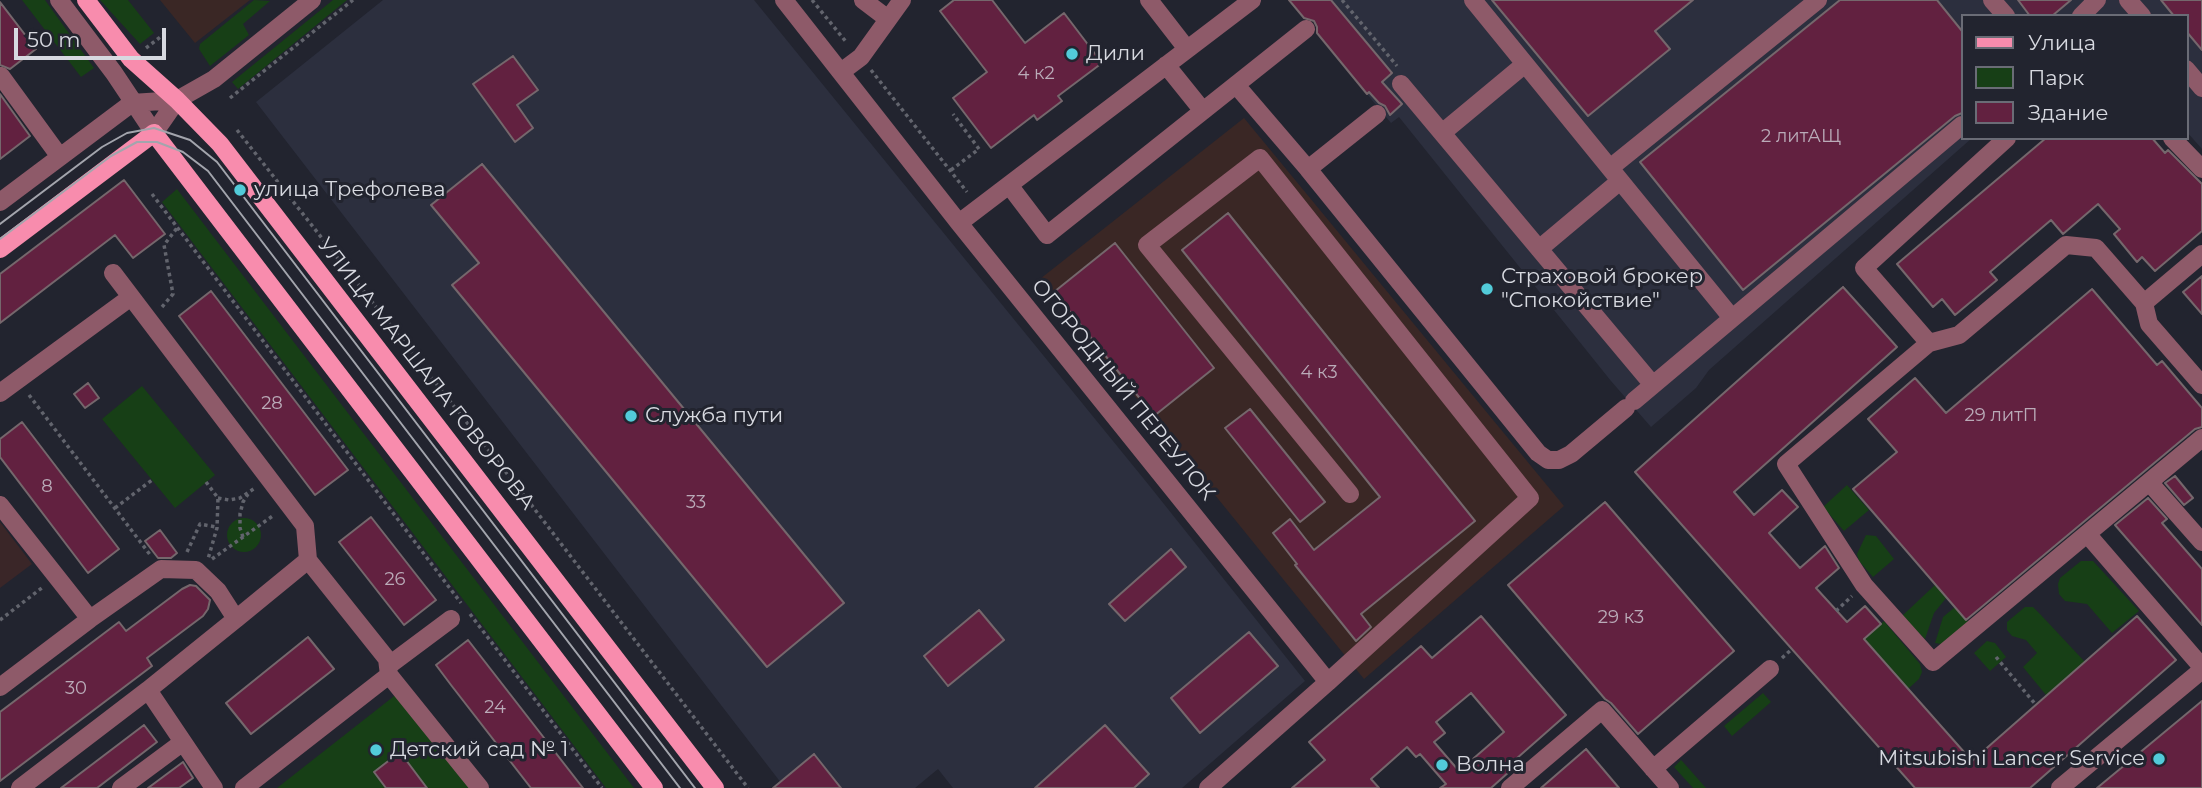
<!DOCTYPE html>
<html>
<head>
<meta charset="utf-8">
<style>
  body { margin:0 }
  #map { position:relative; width:2202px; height:788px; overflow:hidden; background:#22242f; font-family:Montserrat,sans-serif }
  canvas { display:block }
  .legend { position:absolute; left:1961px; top:14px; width:228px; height:126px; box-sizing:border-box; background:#22242f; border:2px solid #6a6c76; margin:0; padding:9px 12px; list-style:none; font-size:21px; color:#d7d9e0 }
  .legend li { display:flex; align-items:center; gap:14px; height:35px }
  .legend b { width:35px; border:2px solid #6a6c76 }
  .scale { position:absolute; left:14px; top:28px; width:152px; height:32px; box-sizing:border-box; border:4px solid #d7d9e0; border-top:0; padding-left:9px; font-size:21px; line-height:24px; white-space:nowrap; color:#d7d9e0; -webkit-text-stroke:5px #22242f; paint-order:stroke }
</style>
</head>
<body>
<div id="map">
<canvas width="2202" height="788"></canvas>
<ul class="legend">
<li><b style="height:9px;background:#f88cad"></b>Улица</li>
<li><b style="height:19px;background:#173f16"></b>Парк</li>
<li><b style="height:19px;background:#622140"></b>Здание</li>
</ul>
<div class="scale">50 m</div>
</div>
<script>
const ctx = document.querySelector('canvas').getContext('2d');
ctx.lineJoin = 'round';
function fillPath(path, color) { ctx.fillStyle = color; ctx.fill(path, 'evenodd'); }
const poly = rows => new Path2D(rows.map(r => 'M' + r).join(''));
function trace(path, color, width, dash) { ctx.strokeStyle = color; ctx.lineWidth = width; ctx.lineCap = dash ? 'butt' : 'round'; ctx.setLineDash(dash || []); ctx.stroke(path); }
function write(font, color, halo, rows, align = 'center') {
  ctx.font = font + ' Montserrat,sans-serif'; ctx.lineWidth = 6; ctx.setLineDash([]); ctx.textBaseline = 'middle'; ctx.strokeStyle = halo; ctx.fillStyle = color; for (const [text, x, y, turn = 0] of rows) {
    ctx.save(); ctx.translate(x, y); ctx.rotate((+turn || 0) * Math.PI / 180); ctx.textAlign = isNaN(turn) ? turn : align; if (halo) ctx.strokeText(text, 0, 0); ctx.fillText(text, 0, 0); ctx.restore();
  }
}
fillPath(poly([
  [160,0,250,0,195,43],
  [1244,118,1564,506,1364,679,1040,279]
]), '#3a2725');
fillPath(poly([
  [383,0,754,0,1148,484,1305,681,1182,788,953,788,938,769,915,788,785,788,256,102],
  [1331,0,2202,0,2202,149,2186,131,2186,16,1962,16,1962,138,1972,138,1709,370,1696,388,1651,427,1611,381,1399,117,1391,123,1367,94,1392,73]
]), '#2c2f3e');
fillPath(poly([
  [0,522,32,564,0,588]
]), '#3a2628');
fillPath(poly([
  [22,0,45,0,94,68,81,77],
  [100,0,128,0,154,33,140,44],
  [254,0,270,1,243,24,249,35,210,66,199,49,200,44],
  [333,0,347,0,238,89,232,82],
  [177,189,634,788,606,788,162,202],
  [142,386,215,475,175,508,102,419],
  [1847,485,1869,510,1844,531,1823,507],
  '227 535a17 17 0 1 1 34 0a17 17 0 1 1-34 0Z',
  [1866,535,1876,536,1894,559,1873,577,1859,561,1857,554],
  [2081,561,2093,561,2139,611,2112,633,2087,604,2065,601,2059,594,2058,584,2060,578],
  [1936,584,1947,597,1934,613,1925,639,1902,616],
  [1955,607,1973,627,1948,645,1935,643,1943,617],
  [2025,607,2033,607,2040,614,2085,662,2046,695,2023,667,2037,653,2026,640,2012,636,2007,630,2007,622],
  [1884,621,1920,664,1922,672,1919,679,1908,689,1864,639],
  [1987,641,1995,643,2006,657,1990,671,1974,653],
  [398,693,474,788,277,788],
  [1763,693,1771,702,1732,736,1724,726],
  [1681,760,1683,762,1706,788,1693,788,1674,767]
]), '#173f16');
const building = poly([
  [954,0,992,0,1025,43,1064,13,1102,63,1058,96,1062,101,1037,120,1034,115,991,148,953,98,987,72,940,11,954,0],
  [1289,0,1331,0,1392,73,1382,82,1402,104,1390,115,1385,106,1379,103,1369,92,1367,94,1317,33,1317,27,1314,21,1304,18,1289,0],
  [1492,0,1693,0,1655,31,1670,49,1588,116,1492,0],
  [1840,0,1937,0,1962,31,1962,113,1955,116,1743,290,1640,162,1840,0],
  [2018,0,2071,0,2052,16,2030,16,2018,0],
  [2161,0,2202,0,2202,50,2186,31,2186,16,2174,16,2161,0],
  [0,2,36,49,10,69,0,65,0,2],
  [513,56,538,90,517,105,533,128,515,142,473,84,513,56],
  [0,94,30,136,0,159,0,94],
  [2046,138,2152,138,2165,153,2168,150,2202,184,2202,231,2155,271,2142,257,2137,262,2114,234,2120,229,2098,204,2063,234,2051,220,1990,272,1997,280,1955,315,1942,299,1933,307,1897,264,2046,138],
  [482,164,844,603,767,667,452,285,479,263,431,205,482,164],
  [124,180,165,234,133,258,115,235,0,323,0,274,124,180],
  [1228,213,1475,521,1361,614,1371,627,1356,641,1295,565,1297,564,1273,533,1290,519,1314,550,1380,497,1182,250,1228,213],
  [1115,243,1214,368,1154,416,1054,292,1115,243],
  [2202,276,2202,314,2183,292,2202,276],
  [1843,287,1897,347,1734,492,1754,515,1782,490,1798,507,1769,533,1800,568,1825,546,1839,568,1816,588,1847,622,1865,606,1881,624,1864,639,1972,761,2137,616,2176,660,2030,788,1915,788,1635,472,1843,287],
  [2092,289,2157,365,2162,361,2202,408,2202,427,2195,429,1966,620,1853,489,1897,452,1868,419,1915,378,1946,413,2092,289],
  [211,291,348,470,315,495,179,316,211,291],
  [88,383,99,398,85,408,74,394,88,383],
  [1250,409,1325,502,1300,522,1225,428,1250,409],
  [22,422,119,549,88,573,0,457,0,439,22,422],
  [2175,476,2193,498,2184,505,2165,483,2175,476],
  [2148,498,2167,519,2162,523,2202,569,2202,625,2115,525,2148,498],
  [1605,502,1734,651,1638,734,1611,703,1605,699,1508,585,1605,502],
  [371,517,436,600,404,625,339,542,371,517],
  [160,530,177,553,171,558,158,558,145,541,160,530],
  [1171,549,1186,567,1125,621,1109,604,1171,549],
  [190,585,196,586,210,600,208,609,203,616,147,658,152,666,0,781,0,712,119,622,126,631,182,589,190,585],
  [979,610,1004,640,948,686,924,656,979,610],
  [1481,616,1566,715,1516,759,1519,763,1491,788,1440,788,1446,784,1420,754,1416,757,1407,747,1371,779,1379,788,1292,788,1325,760,1309,742,1421,646,1432,658,1481,616],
  [1471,693,1504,732,1459,771,1434,742,1445,733,1436,722,1471,693],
  [1249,632,1278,666,1200,733,1171,698,1249,632],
  [308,637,334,669,251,734,226,703,308,637],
  [468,640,583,788,531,788,451,685,436,665,468,640],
  [2202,701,2202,788,2097,788,2202,701],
  [144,725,157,742,97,788,61,788,144,725],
  [1105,725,1149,774,1134,788,1035,788,1105,725],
  [1586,749,1619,788,1541,788,1586,749],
  [400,752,427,788,386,788,374,772,400,752],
  [814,754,841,788,773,788,814,754],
  [183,762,193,778,179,788,148,788,183,762]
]);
fillPath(building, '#622140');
trace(building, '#75676c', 2);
trace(poly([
  [812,0,847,43],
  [1342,0,1397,66],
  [146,48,163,35],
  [871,70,967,192],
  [230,98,353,0],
  [237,130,523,494,748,788],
  [951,170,979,149,953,114],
  [152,194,461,603],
  [162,307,173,294,164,245,177,228],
  [29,395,151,556],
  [206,482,218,498,217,528,208,559],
  [218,498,229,500,240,498,255,488],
  [115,508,152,480],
  [243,537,240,528,240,514,243,502,248,494],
  [187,552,200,524,216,527],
  [212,559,274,515],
  [1836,611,1852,596],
  [470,614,602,788],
  [0,620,43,587],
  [1996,657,2036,705],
  [1782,658,1792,649]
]), '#62646d', 3.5, [3.5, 3.5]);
trace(poly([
  [59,0,114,73,154,133,177,100],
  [784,0,959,223,1328,682,1208,788],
  [863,0,888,19],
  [1149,0,1187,49],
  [1473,0,1732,318],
  [1992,0,2006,16],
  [2128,0,2142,16],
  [2081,16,2097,0],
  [1166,65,1203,111],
  [2186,69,2202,88],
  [841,72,861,57,902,0],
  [1,76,60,157],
  [1401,84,1653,385],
  [1236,85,1308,169,1538,453,1548,460,1559,460,1571,454,1626,408],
  [1442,133,1525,64],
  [2172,138,2202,169],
  [1610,168,1818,0],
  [1308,169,1377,114],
  [1009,185,1047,235,1306,29],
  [0,202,132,103,177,100,214,79,312,0],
  [959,223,1252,0],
  [1539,249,1620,181],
  [113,273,305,526,308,560,387,659,389,675],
  [2144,303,2202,254],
  [1929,343,1864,268,2007,138],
  [2202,385,2149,324,2144,303,2096,248,2066,245,1959,335,1929,343,1786,464,1864,585,1933,662,2202,438],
  [0,393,131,297],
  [1634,401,1962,125],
  [2149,482,2202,542],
  [0,505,90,619],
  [2088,535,2202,667],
  [236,619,308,560],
  [388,666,451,619],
  [1328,682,1530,498,1260,158,1147,245,1350,494],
  [0,687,90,619,161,569,196,570,218,591,236,619,148,690,214,788],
  [1653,769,1770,669],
  [20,788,148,690],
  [121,788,183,742],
  [244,788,389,675,480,788],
  [1510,788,1602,710,1670,788],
  [2060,788,2202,670]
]), '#8e5a69', 18);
trace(poly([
  [86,0,131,59,177,100,220,144,715,788],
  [0,249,154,133,654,788]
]), '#f88cad', 18);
trace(poly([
  [0,224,102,147,127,133,154,128,190,140,217,162,695,788],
  [0,239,111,156,137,142,157,142,183,152,208,171,680,788]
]), '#a3a5ad', 2);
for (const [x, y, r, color] of [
  [1072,54,7,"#52cbd9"],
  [240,190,7,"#52cbd9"],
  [1487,289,7,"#52cbd9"],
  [631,416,7,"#52cbd9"],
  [376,750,7,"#52cbd9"],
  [2159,759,7,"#52cbd9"],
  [1442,765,7,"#52cbd9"]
]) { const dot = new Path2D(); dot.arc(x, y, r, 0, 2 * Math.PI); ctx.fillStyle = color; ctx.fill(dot); trace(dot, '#22242f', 2.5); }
write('18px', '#baabb8', null, [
  ["4 к2",1036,74],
  ["2 литАЩ",1801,137],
  ["4 к3",1319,373],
  ["28",272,404],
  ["29 литП",2001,416],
  ["8",47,487],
  ["33",696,503],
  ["26",395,580],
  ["29 к3",1621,618],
  ["30",76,689],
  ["24",495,708]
]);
write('21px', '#d7d9e0', '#22242f', [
  ["Дили",1086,54],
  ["улица Трефолева",254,190],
  ["Страховой брокер",1501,277],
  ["\"Спокойствие\"",1501,301],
  ["Служба пути",645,416],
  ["Детский сад № 1",390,750],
  ["Mitsubishi Lancer Service",2145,759,"right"],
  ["Волна",1456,765]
], 'left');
write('21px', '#d7d9e0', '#22242f', [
  ["УЛИЦА МАРШАЛА ГОВОРОВА",426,374,52],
  ["ОГОРОДНЫЙ ПЕРЕУЛОК",1123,390,51]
]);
</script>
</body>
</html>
